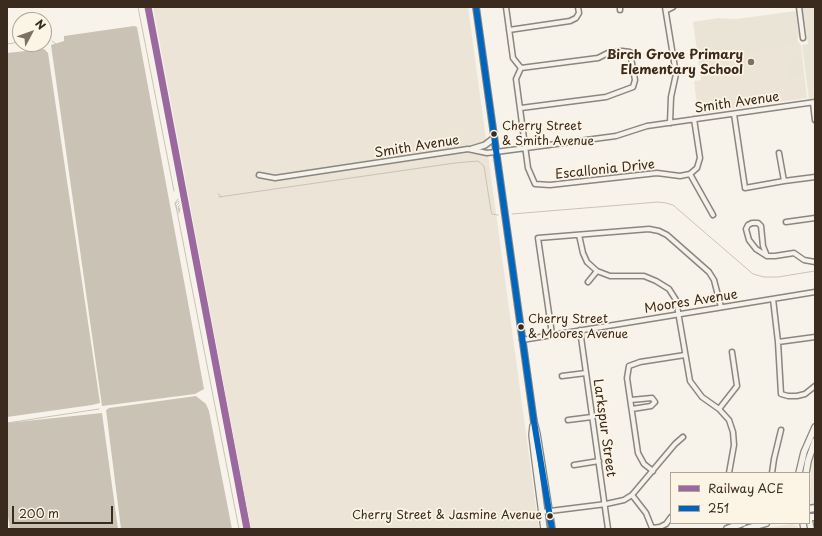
<!DOCTYPE html>
<html>
<head>
<meta charset="utf-8">
<style>
  body { margin:0 }
  #map { position:relative; width:822px; height:536px; overflow:hidden; background:#f7f3ea; font-family:"Playpen Sans",sans-serif }
  canvas { display:block }
  .frame { position:absolute; inset:0; border:8px solid #3b2a1e; pointer-events:none }
  .legend { position:absolute; left:670px; top:472px; width:140px; height:52px; box-sizing:border-box; background:#fcf5e5; border:1px solid #afa495; margin:0; padding:5px 7px; list-style:none; font-size:12px; color:#3b2a1e }
  .legend li { display:flex; align-items:center; gap:8px; height:20px }
  .legend b { width:20px; border:1px solid #afa495 }
  .north { position:absolute; left:12px; top:12px; width:40px; height:40px; box-sizing:border-box; background:#fcf5e5; border:1px solid #afa495; border-radius:50%; rotate:49deg; font-size:11px; font-weight:700; line-height:16px; text-align:center; color:#3b2a1e }
  .north::after { content:''; display:block; margin:auto; width:14px; height:18px; background:#7d7065; clip-path:polygon(50% 0,100% 100%,50% 72%,0 100%) }
  .scale { position:absolute; left:12px; top:506px; width:101px; height:18px; box-sizing:border-box; border:2px solid #3b2a1e; border-top:0; padding-left:5px; font-size:12px; line-height:14px; white-space:nowrap; color:#3b2a1e; -webkit-text-stroke:3px #fcf5e5; paint-order:stroke }
</style>
</head>
<body>
<div id="map">
<canvas width="822" height="536"></canvas>
<div class="frame"></div>
<ul class="legend">
<li><b style="height:5px;background:#9b68a0"></b>Railway ACE</li>
<li><b style="height:5px;background:#0065bd"></b>251</li>
</ul>
<div class="north">N</div>
<div class="scale">200 m</div>
</div>
<script>
const ctx = document.querySelector('canvas').getContext('2d');
ctx.lineJoin = 'round';
function fillPath(path, color) { ctx.fillStyle = color; ctx.fill(path, 'evenodd'); }
const poly = rows => new Path2D(rows.map(r => 'M' + r).join(''));
function trace(path, color, width, dash) { ctx.strokeStyle = color; ctx.lineWidth = width; ctx.lineCap = dash ? 'butt' : 'round'; ctx.setLineDash(dash || []); ctx.stroke(path); }
function write(font, color, halo, rows, align = 'center') {
  ctx.font = font + ' "Playpen Sans",sans-serif'; ctx.lineWidth = 3.5; ctx.setLineDash([]); ctx.textBaseline = 'middle'; ctx.strokeStyle = halo; ctx.fillStyle = color; for (const [text, x, y, turn = 0] of rows) {
    ctx.save(); ctx.translate(x, y); ctx.rotate((+turn || 0) * Math.PI / 180); ctx.textAlign = isNaN(turn) ? turn : align; if (halo) ctx.strokeText(text, 0, 0); ctx.fillText(text, 0, 0); ctx.restore();
  }
}
fillPath(poly([
  [153,7,468,7,539,529,251,529],
  [796,11,799,35,797,40,801,45,807,98,698,114,694,81,701,80,693,22,718,18,736,19],
  [815,449,815,529,810,500,812,452],
  [792,524,797,526,799,529,759,529]
]), '#ebe4d7');
fillPath(poly([
  [802,7,815,7,815,99,809,100,802,45,808,44],
  [795,12,797,33,796,37,796,43,792,45,720,55,720,58,710,59,710,60,705,61,705,63,701,63,704,57,700,38,696,39,693,22,717,19,736,20],
  [800,56,804,76,788,78,785,58]
]), '#eae4d7');
fillPath(poly([
  [134,26,137,27,204,389,195,394,102,406,51,45,64,41,64,36],
  [44,49,48,53,100,403,92,405,7,417,7,53],
  [196,396,206,404,209,411,232,529,121,529,106,410,109,408],
  [102,413,118,529,10,529,7,510,7,423]
]), '#cac2b5');
trace(poly([
  [138,7,174,191],
  [44,39,49,38],
  [52,41,56,44],
  [7,44,20,42],
  [218,194,222,197],
  [219,197,455,163,478,161,484,166,491,211,492,214,498,215],
  [179,203,176,206,239,529],
  [175,204,179,201],
  [177,210,175,203,178,199],
  [179,211,178,207,180,205],
  [179,213,180,208],
  [512,214,658,202,666,203,673,205,753,274,764,277,778,277,815,271],
  [7,423,99,409]
]), '#cac2b5', 1);
const minor = poly([
  [506,7,513,58,521,68,516,79,528,168,535,184,550,185,657,173,680,176,690,174,697,168,700,158,694,119],
  [620,7,620,10],
  [665,7,676,74,671,97,670,123],
  [799,7,803,38],
  [667,10,673,7],
  [509,30,570,21,576,18,579,13,578,7],
  [813,103,815,120],
  [521,108,606,97,633,87,635,80,630,52,622,51,610,52,598,58,521,68],
  [734,114,745,188,784,181,815,177],
  [779,153,784,181],
  [690,174,713,215],
  [259,175,275,178,468,149,487,153,496,152,616,136,647,126,815,102],
  [786,222,815,218],
  [579,235,583,253,587,262,597,271,610,276,644,276,656,281,669,289,676,300,690,381,702,397,719,409,729,420,733,432,734,445,729,473],
  [767,256,763,246,761,226,758,223,752,223,748,225,746,229,749,240,756,249,767,256,775,256,794,253,804,260,815,262],
  [588,282,597,271],
  [773,299,778,342,781,394,788,396,797,396,805,394,815,386],
  [580,330,608,529],
  [552,334,538,238,649,229,659,231,667,235,709,272,714,280,721,307],
  [522,340,815,292],
  [778,342,815,337],
  [562,376,586,373],
  [631,400,652,398,655,402,651,406,632,409],
  [719,409,737,386,732,352],
  [568,420,592,417],
  [574,465,599,461],
  [653,471,644,464,638,453,627,378,629,366,640,362,685,355],
  [772,473,774,459,781,430],
  [632,495,646,513,652,528,660,527,666,524,671,517],
  [542,512,606,504,624,500,632,495,675,444,683,437]
]);
const tertiary = poly([
  [476,7,534,422],
  [472,149,485,145,494,138]
]);
const secondary = poly([
  [534,422,537,434,541,459,552,529],
  [533,426,532,435,535,460,544,529],
  [799,473,804,452,815,427],
  [806,473,808,461,815,441],
  [809,519,811,529],
  [803,523,804,529]
]);
const primary = poly([
  [809,509,815,508],
  [809,517,815,517],
  [727,529,743,523],
  [746,529,766,523]
]);
trace(minor, '#8b867f', 7);
trace(tertiary, '#8b867f', 8);
trace(secondary, '#8b867f', 8);
trace(primary, '#8b867f', 9);
trace(minor, '#f5f2ec', 4);
trace(tertiary, '#f5f2ec', 5);
trace(secondary, '#f5f2ec', 5.5);
trace(primary, '#f5f2ec', 6);
trace(poly([
  [150,7,250,529]
]), '#b3afa9', 1);
trace(poly([
  [476,7,534,422,552,529]
]), '#0065bd', 6);
trace(poly([
  [148,7,247,529]
]), '#9b68a0', 7);
for (const [x, y, r, color] of [
  [751,62,4,"#7d7065"],
  [494,134,3.5,"#3b2a1e"],
  [521,327,3.5,"#3b2a1e"],
  [550,516,3.5,"#3b2a1e"]
]) { const dot = new Path2D(); dot.arc(x, y, r, 0, 2 * Math.PI); ctx.fillStyle = color; ctx.fill(dot); trace(dot, '#fcf5e5', 1.5); }
write('12px', '#3b2a1e', '#fcf5e5', [
  ["Cherry Street",502,127],
  ["& Smith Avenue",502,142],
  ["Cherry Street",528,320],
  ["& Moores Avenue",528,335],
  ["Cherry Street & Jasmine Avenue",542,516,"right"]
], 'left');
write('bold 13px', '#3b2a1e', '#fcf5e5', [
  ["Birch Grove Primary",743,55],
  ["Elementary School",743,70]
], 'right');
write('13px', '#3b2a1e', '#fcf5e5', [
  ["Smith Avenue",737,103,-8],
  ["Smith Avenue",417,147,-9],
  ["Escallonia Drive",605,170,-6],
  ["Moores Avenue",691,302,-9],
  ["Larkspur Street",604,428,82]
]);
</script>
</body>
</html>
